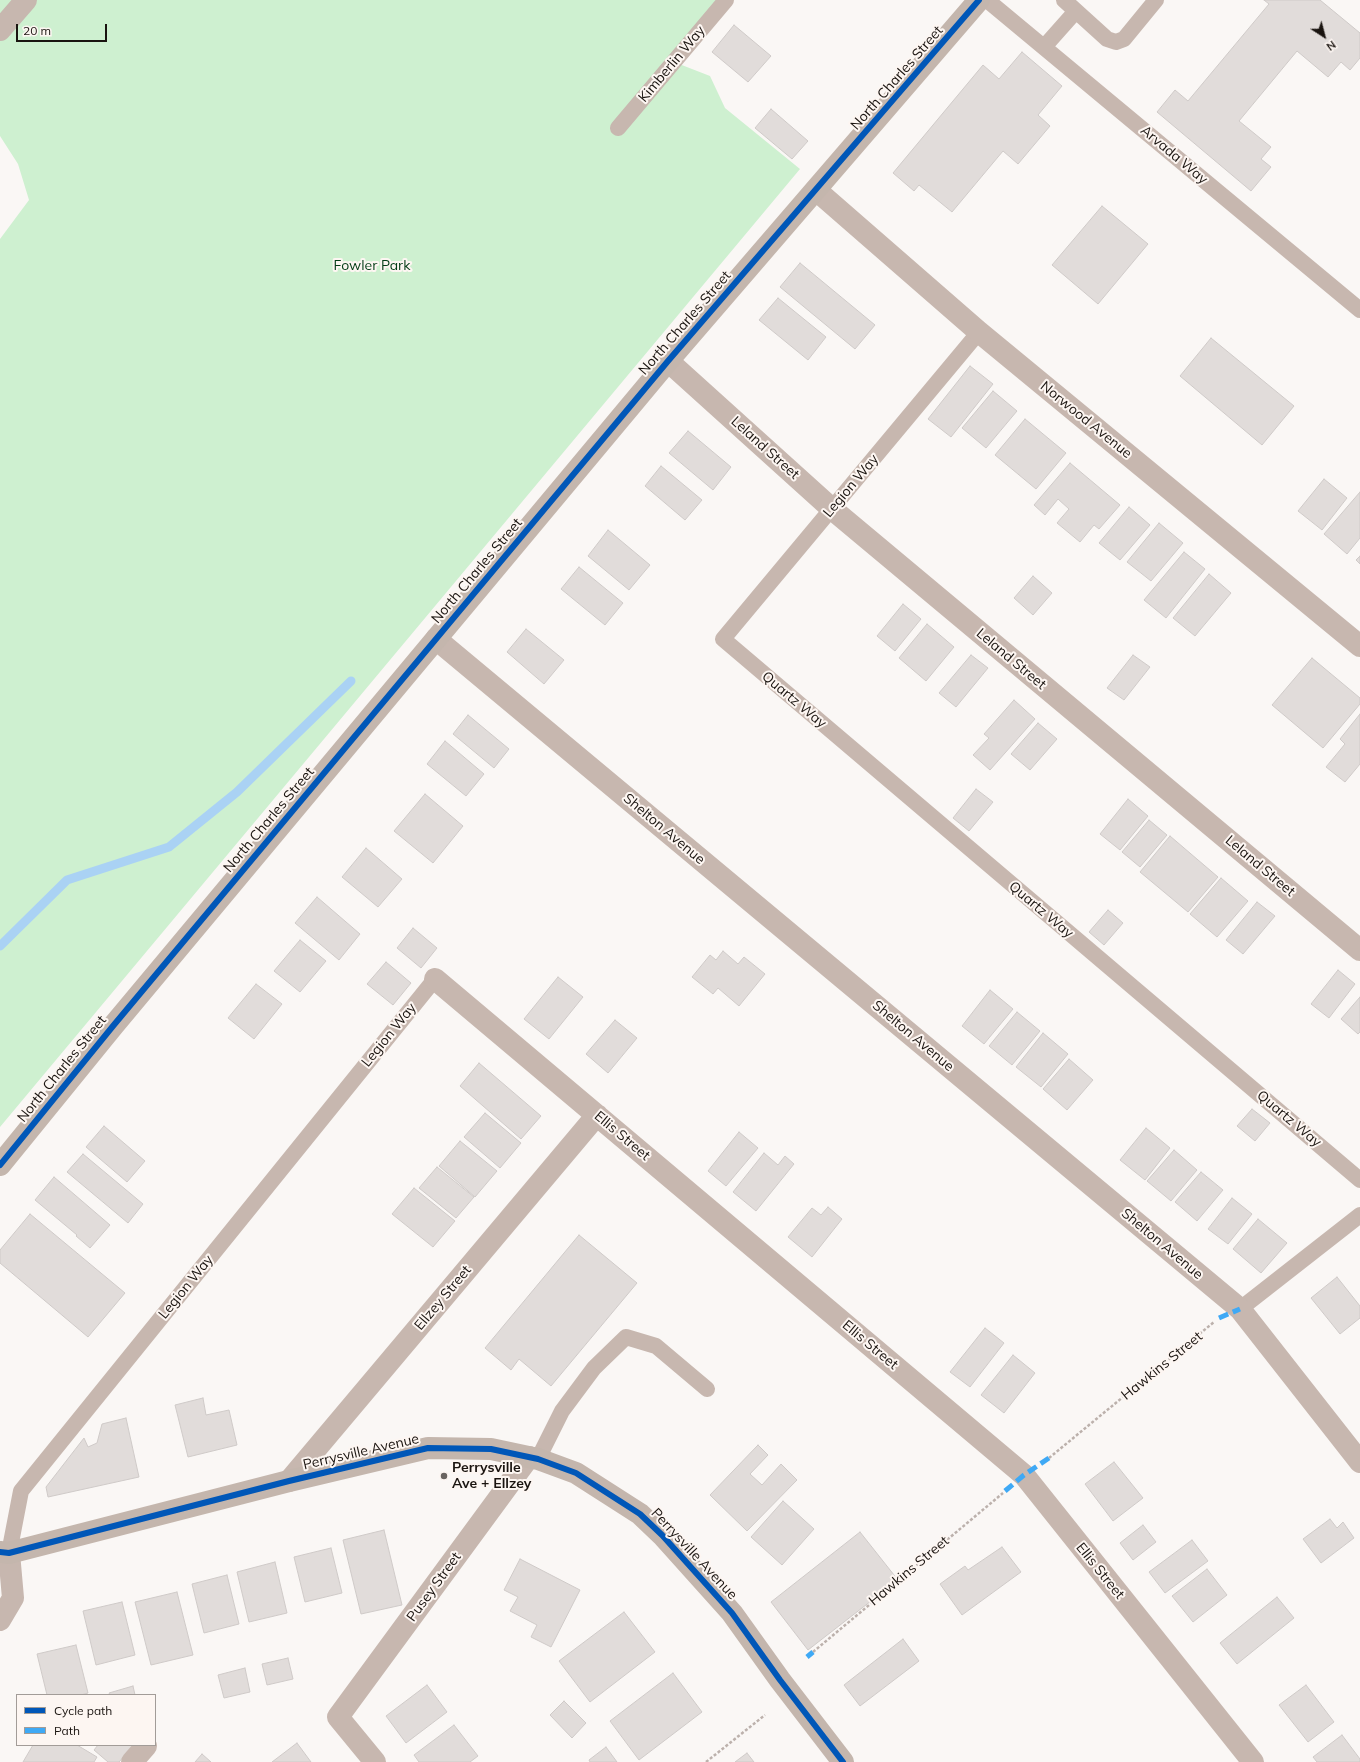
<!DOCTYPE html>
<html>
<head>
<meta charset="utf-8">
<style>
  body { margin:0 }
  #map { position:relative; width:1360px; height:1762px; overflow:hidden; background:#faf7f5; font-family:Mulish,sans-serif }
  canvas { display:block }
  .legend { position:absolute; left:16px; top:1694px; width:140px; height:52px; box-sizing:border-box; background:#fdf6f2; border:1px solid #a29c98; margin:0; padding:5px 7px; list-style:none; font-size:12px; color:#1a1410 }
  .legend li { display:flex; align-items:center; gap:8px; height:20px }
  .legend b { width:20px; border:1px solid #a29c98 }
  .north { position:absolute; left:1304px; top:16px; width:40px; height:40px; -webkit-text-stroke:3px #fdf6f2; paint-order:stroke; rotate:144deg; font-size:11px; font-weight:700; line-height:16px; text-align:center; color:#1a1410 }
  .north::after { content:''; display:block; margin:auto; width:14px; height:18px; background:#1a1410; clip-path:polygon(50% 0,100% 100%,50% 72%,0 100%) }
  .scale { position:absolute; left:16px; top:24px; width:91px; height:18px; box-sizing:border-box; border:2px solid #1a1410; border-top:0; padding-left:5px; font-size:12px; line-height:14px; white-space:nowrap; color:#1a1410; -webkit-text-stroke:3px #fdf6f2; paint-order:stroke }
</style>
</head>
<body>
<div id="map">
<canvas width="1360" height="1762"></canvas>
<ul class="legend">
<li><b style="height:5px;background:#0057b8"></b>Cycle path</li>
<li><b style="height:5px;background:#3fa9f5"></b>Path</li>
</ul>
<div class="north">N</div>
<div class="scale">20 m</div>
</div>
<script>
const ctx = document.querySelector('canvas').getContext('2d');
ctx.lineJoin = 'round';
function fillPath(path, color) { ctx.fillStyle = color; ctx.fill(path, 'evenodd'); }
const poly = rows => new Path2D(rows.map(r => 'M' + r).join(''));
function trace(path, color, width, dash) { ctx.strokeStyle = color; ctx.lineWidth = width; ctx.lineCap = dash ? 'butt' : 'round'; ctx.setLineDash(dash || []); ctx.stroke(path); }
function write(font, color, halo, rows, align = 'center') {
  ctx.font = font + ' Mulish,sans-serif'; ctx.lineWidth = 4; ctx.setLineDash([]); ctx.textBaseline = 'middle'; ctx.strokeStyle = halo; ctx.fillStyle = color; for (const [text, x, y, turn = 0] of rows) {
    ctx.save(); ctx.translate(x, y); ctx.rotate((+turn || 0) * Math.PI / 180); ctx.textAlign = isNaN(turn) ? turn : align; if (halo) ctx.strokeText(text, 0, 0); ctx.fillText(text, 0, 0); ctx.restore();
  }
}
fillPath(poly([
  [0,0,718,0,674,62,710,76,725,108,800,169,0,1127,0,239,29,200,18,164,0,136]
]), '#cef0d0');
trace(poly([
  [0,946,67,880,169,847,237,792,351,681]
]), '#aad2f4', 9);
const building = poly([
  [1264,0,1320,0,1360,33,1360,58,1350,70,1341,62,1328,77,1297,51,1239,121,1271,147,1261,159,1271,167,1251,191,1157,112,1175,90,1188,101,1269,4,1264,0],
  [734,25,771,56,748,82,712,52,734,25],
  [1022,52,1062,86,1038,115,1050,126,1018,164,1003,151,952,212,919,185,914,191,893,173,983,65,999,79,1022,52],
  [771,109,808,141,792,159,755,128,771,109],
  [1102,206,1148,244,1098,304,1052,265,1102,206],
  [800,263,875,325,855,349,780,287,800,263],
  [778,298,826,337,808,360,759,320,778,298],
  [1211,338,1294,406,1262,445,1180,376,1211,338],
  [970,366,993,384,951,437,928,419,970,366],
  [993,391,1017,411,986,448,962,428,993,391],
  [1025,419,1066,453,1036,489,995,455,1025,419],
  [688,431,731,467,713,490,669,453,688,431],
  [1070,463,1120,505,1099,529,1094,525,1080,542,1057,523,1069,509,1058,499,1045,515,1034,505,1070,463],
  [661,466,702,500,685,520,645,486,661,466],
  [1324,479,1347,498,1322,530,1298,511,1324,479],
  [1360,492,1360,538,1347,554,1324,534,1360,492],
  [1129,507,1150,525,1120,560,1099,543,1129,507],
  [1159,523,1183,543,1151,581,1127,562,1159,523],
  [608,530,650,565,629,590,588,556,608,530],
  [1184,552,1205,569,1166,618,1144,600,1184,552],
  [1360,556,1360,564,1356,560,1360,556],
  [579,567,623,603,605,625,561,589,579,567],
  [1209,574,1231,593,1195,636,1173,618,1209,574],
  [1033,576,1052,593,1033,615,1014,598,1033,576],
  [903,604,921,619,895,651,877,636,903,604],
  [927,624,954,647,926,681,899,658,927,624],
  [526,629,564,660,544,684,507,652,526,629],
  [971,655,988,668,956,707,939,693,971,655],
  [1133,655,1150,667,1124,700,1107,688,1133,655],
  [1312,658,1360,698,1360,704,1323,748,1272,705,1312,658],
  [1014,700,1035,719,990,770,973,755,989,738,984,734,1014,700],
  [1360,714,1360,764,1345,782,1326,767,1345,744,1340,739,1360,714],
  [468,715,509,749,494,768,453,734,468,715],
  [1038,723,1057,739,1030,770,1011,754,1038,723],
  [445,741,484,774,466,796,427,764,445,741],
  [976,789,993,802,969,831,953,818,976,789],
  [425,794,463,826,433,863,394,831,425,794],
  [1128,799,1148,816,1120,850,1100,834,1128,799],
  [1149,820,1167,835,1140,867,1122,852,1149,820],
  [1170,836,1218,877,1188,912,1140,872,1170,836],
  [366,848,402,879,378,907,342,877,366,848],
  [1221,878,1248,901,1217,937,1190,914,1221,878],
  [317,897,360,934,339,960,295,923,317,897],
  [1257,902,1275,916,1243,954,1226,940,1257,902],
  [1108,910,1123,923,1104,945,1089,932,1108,910],
  [413,928,437,948,421,968,397,948,413,928],
  [300,940,326,961,300,992,274,971,300,940],
  [723,951,738,964,744,957,765,974,739,1006,718,988,713,994,692,977,710,955,716,960,723,951],
  [386,962,411,983,393,1005,367,984,386,962],
  [1338,970,1355,984,1329,1018,1311,1004,1338,970],
  [558,977,583,997,549,1039,524,1019,558,977],
  [256,984,282,1004,254,1039,228,1018,256,984],
  [990,990,1013,1009,984,1044,962,1026,990,990],
  [1360,997,1360,1032,1358,1034,1341,1019,1360,997],
  [1017,1012,1040,1031,1012,1065,989,1046,1017,1012],
  [615,1020,637,1038,608,1073,586,1054,615,1020],
  [1043,1033,1068,1054,1041,1087,1016,1067,1043,1033],
  [1069,1059,1093,1080,1067,1110,1043,1089,1069,1059],
  [479,1063,541,1116,521,1139,460,1086,479,1063],
  [1252,1109,1270,1123,1255,1141,1237,1126,1252,1109],
  [485,1113,521,1143,500,1168,464,1137,485,1113],
  [104,1126,145,1161,127,1182,86,1147,104,1126],
  [1146,1128,1170,1148,1145,1180,1120,1160,1146,1128],
  [739,1132,758,1148,726,1186,708,1171,739,1132],
  [460,1141,497,1171,475,1197,439,1166,460,1141],
  [1174,1150,1197,1170,1171,1201,1147,1181,1174,1150],
  [764,1153,778,1165,785,1156,794,1164,756,1211,733,1192,764,1153],
  [83,1154,143,1204,128,1223,67,1172,83,1154],
  [437,1167,474,1197,456,1218,419,1188,437,1167],
  [1201,1172,1223,1190,1197,1221,1175,1202,1201,1172],
  [54,1177,110,1225,90,1248,76,1236,77,1235,35,1200,54,1177],
  [414,1188,455,1221,433,1247,392,1214,414,1188],
  [1232,1198,1252,1214,1228,1244,1208,1229,1232,1198],
  [828,1207,842,1219,812,1257,788,1237,812,1208,821,1215,828,1207],
  [30,1214,125,1293,88,1337,0,1263,0,1250,30,1214],
  [1258,1219,1287,1243,1261,1273,1233,1249,1258,1219],
  [579,1235,637,1283,551,1386,519,1359,511,1370,485,1348,579,1235],
  [1337,1277,1360,1306,1360,1318,1340,1334,1311,1298,1337,1277],
  [985,1328,1004,1343,970,1387,950,1372,985,1328],
  [1013,1355,1035,1373,1004,1413,981,1395,1013,1355],
  [203,1398,206,1415,229,1410,237,1445,188,1457,175,1405,203,1398],
  [126,1418,139,1477,48,1497,46,1487,84,1438,88,1447,97,1443,102,1424,126,1418],
  [758,1445,768,1455,750,1474,762,1485,781,1464,797,1480,747,1531,710,1495,758,1445],
  [1114,1462,1143,1498,1113,1521,1085,1484,1114,1462],
  [783,1501,814,1529,782,1565,751,1537,783,1501],
  [1330,1519,1337,1528,1343,1522,1354,1538,1321,1563,1303,1539,1330,1519],
  [1143,1525,1156,1542,1133,1560,1120,1543,1143,1525],
  [384,1530,402,1605,361,1614,343,1540,384,1530],
  [860,1532,898,1580,808,1650,771,1602,860,1532],
  [1192,1540,1208,1561,1165,1593,1149,1572,1192,1540],
  [1002,1547,1021,1572,962,1615,940,1584,965,1566,968,1570,1002,1547],
  [331,1548,342,1593,305,1602,294,1557,331,1548],
  [520,1559,580,1590,551,1647,531,1637,537,1625,510,1611,518,1597,504,1590,520,1559],
  [275,1562,287,1613,249,1622,237,1572,275,1562],
  [1207,1569,1227,1595,1193,1622,1172,1596,1207,1569],
  [227,1575,239,1624,204,1633,192,1584,227,1575],
  [177,1592,193,1655,151,1665,135,1602,177,1592],
  [1277,1597,1294,1618,1237,1664,1220,1643,1277,1597],
  [122,1602,135,1655,96,1665,83,1611,122,1602],
  [624,1612,655,1652,590,1702,559,1661,624,1612],
  [903,1639,919,1661,860,1706,844,1685,903,1639],
  [76,1645,88,1693,81,1695,47,1695,37,1654,76,1645],
  [288,1658,293,1679,267,1685,262,1664,288,1658],
  [245,1668,250,1692,224,1698,218,1675,245,1668],
  [673,1673,702,1712,639,1760,610,1721,673,1673],
  [427,1685,447,1712,406,1743,386,1716,427,1685],
  [1306,1685,1334,1722,1308,1742,1279,1705,1306,1685],
  [133,1686,135,1695,110,1695,109,1693,133,1686],
  [564,1701,586,1723,572,1738,550,1715,564,1701],
  [454,1725,478,1756,470,1762,419,1762,414,1755,454,1725],
  [1342,1735,1360,1759,1360,1762,1317,1762,1313,1757,1342,1735],
  [297,1743,311,1762,272,1762,297,1743],
  [33,1745,77,1745,97,1757,94,1762,23,1762,33,1745],
  [98,1745,134,1745,119,1762,108,1762,94,1750,98,1745],
  [606,1747,617,1762,590,1762,589,1760,606,1747],
  [747,1753,754,1762,735,1762,747,1753],
  [202,1754,211,1762,195,1762,202,1754]
]);
fillPath(building, '#e1dcda');
trace(building, '#cfcac8', 1);
trace(poly([
  [1049,1458,1214,1322],
  [813,1652,1003,1493],
  [706,1762,765,1715]
]), '#bcb1ac', 2.5, [3, 2]);
trace(poly([
  [987,0,1360,310],
  [1064,0,1107,39,1116,42,1124,39,1156,0],
  [1044,47,1076,11],
  [618,128,726,0],
  [979,332,723,639,1360,1180],
  [1240,1309,1360,1215],
  [538,1459,562,1411,594,1368,626,1337,656,1346,707,1389],
  [9,1553,21,1491,435,979]
]), '#c7b7af', 16);
trace(poly([
  [0,30,26,0],
  [816,190,979,332,1360,646],
  [668,361,832,509,1360,950],
  [436,639,1240,1309,1360,1462],
  [435,979,1024,1475,1253,1762],
  [289,1481,597,1115],
  [0,1620,13,1598,9,1553],
  [132,1762,146,1746],
  [375,1762,338,1717,529,1457]
]), '#c7b7af', 22);
trace(poly([
  [0,1165,113,1026,668,361,979,0],
  [0,1552,9,1553,289,1481,428,1448,491,1449,538,1459,576,1473,640,1514,662,1535,732,1613,780,1680,843,1762]
]), '#c4b6ad', 22);
trace(poly([
  [1219,1318,1240,1309],
  [1005,1491,1024,1475,1049,1458],
  [807,1657,813,1652]
]), '#3fa9f5', 5, [10, 5]);
trace(poly([
  [0,1165,113,1026,668,361,979,0],
  [0,1552,9,1553,289,1481,428,1448,491,1449,538,1459,576,1473,640,1514,662,1535,732,1613,780,1680,843,1762]
]), '#0057b8', 6);
for (const [x, y, r, color] of [
  [444,1476,4,"#686360"]
]) { const dot = new Path2D(); dot.arc(x, y, r, 0, 2 * Math.PI); ctx.fillStyle = color; ctx.fill(dot); trace(dot, '#fdf6f2', 1.5); }
write('14px', '#1a1410', '#fdf6f2', [
  ["Kimberlin Way",672,64,-50],
  ["North Charles Street",897,78,-49],
  ["Arvada Way",1174,155,40],
  ["North Charles Street",685,323,-49],
  ["Norwood Avenue",1086,420,39],
  ["Leland Street",765,448,42],
  ["Legion Way",851,486,-50],
  ["North Charles Street",477,571,-50],
  ["Leland Street",1011,659,40],
  ["Quartz Way",794,700,40],
  ["North Charles Street",269,820,-50],
  ["Shelton Avenue",664,829,40],
  ["Leland Street",1260,866,40],
  ["Quartz Way",1041,910,40],
  ["Legion Way",389,1035,-51],
  ["Shelton Avenue",913,1036,40],
  ["North Charles Street",62,1069,-51],
  ["Quartz Way",1289,1119,40],
  ["Ellis Street",622,1136,40],
  ["Shelton Avenue",1162,1244,40],
  ["Legion Way",186,1287,-51],
  ["Ellzey Street",443,1298,-50],
  ["Ellis Street",870,1345,40],
  ["Hawkins Street",1162,1366,-39],
  ["Perrysville Avenue",361,1452,-13],
  ["Perrysville Avenue",694,1554,47],
  ["Hawkins Street",909,1571,-40],
  ["Ellis Street",1100,1571,51],
  ["Pusey Street",434,1587,-54]
]);
write('14px', '#023c14', '#fdf6f2', [
  ["Fowler Park",372,266]
]);
write('bold 14px', '#1a1410', '#fdf6f2', [
  ["Perrysville",452,1468],
  ["Ave + Ellzey",452,1484]
], 'left');
</script>
</body>
</html>
